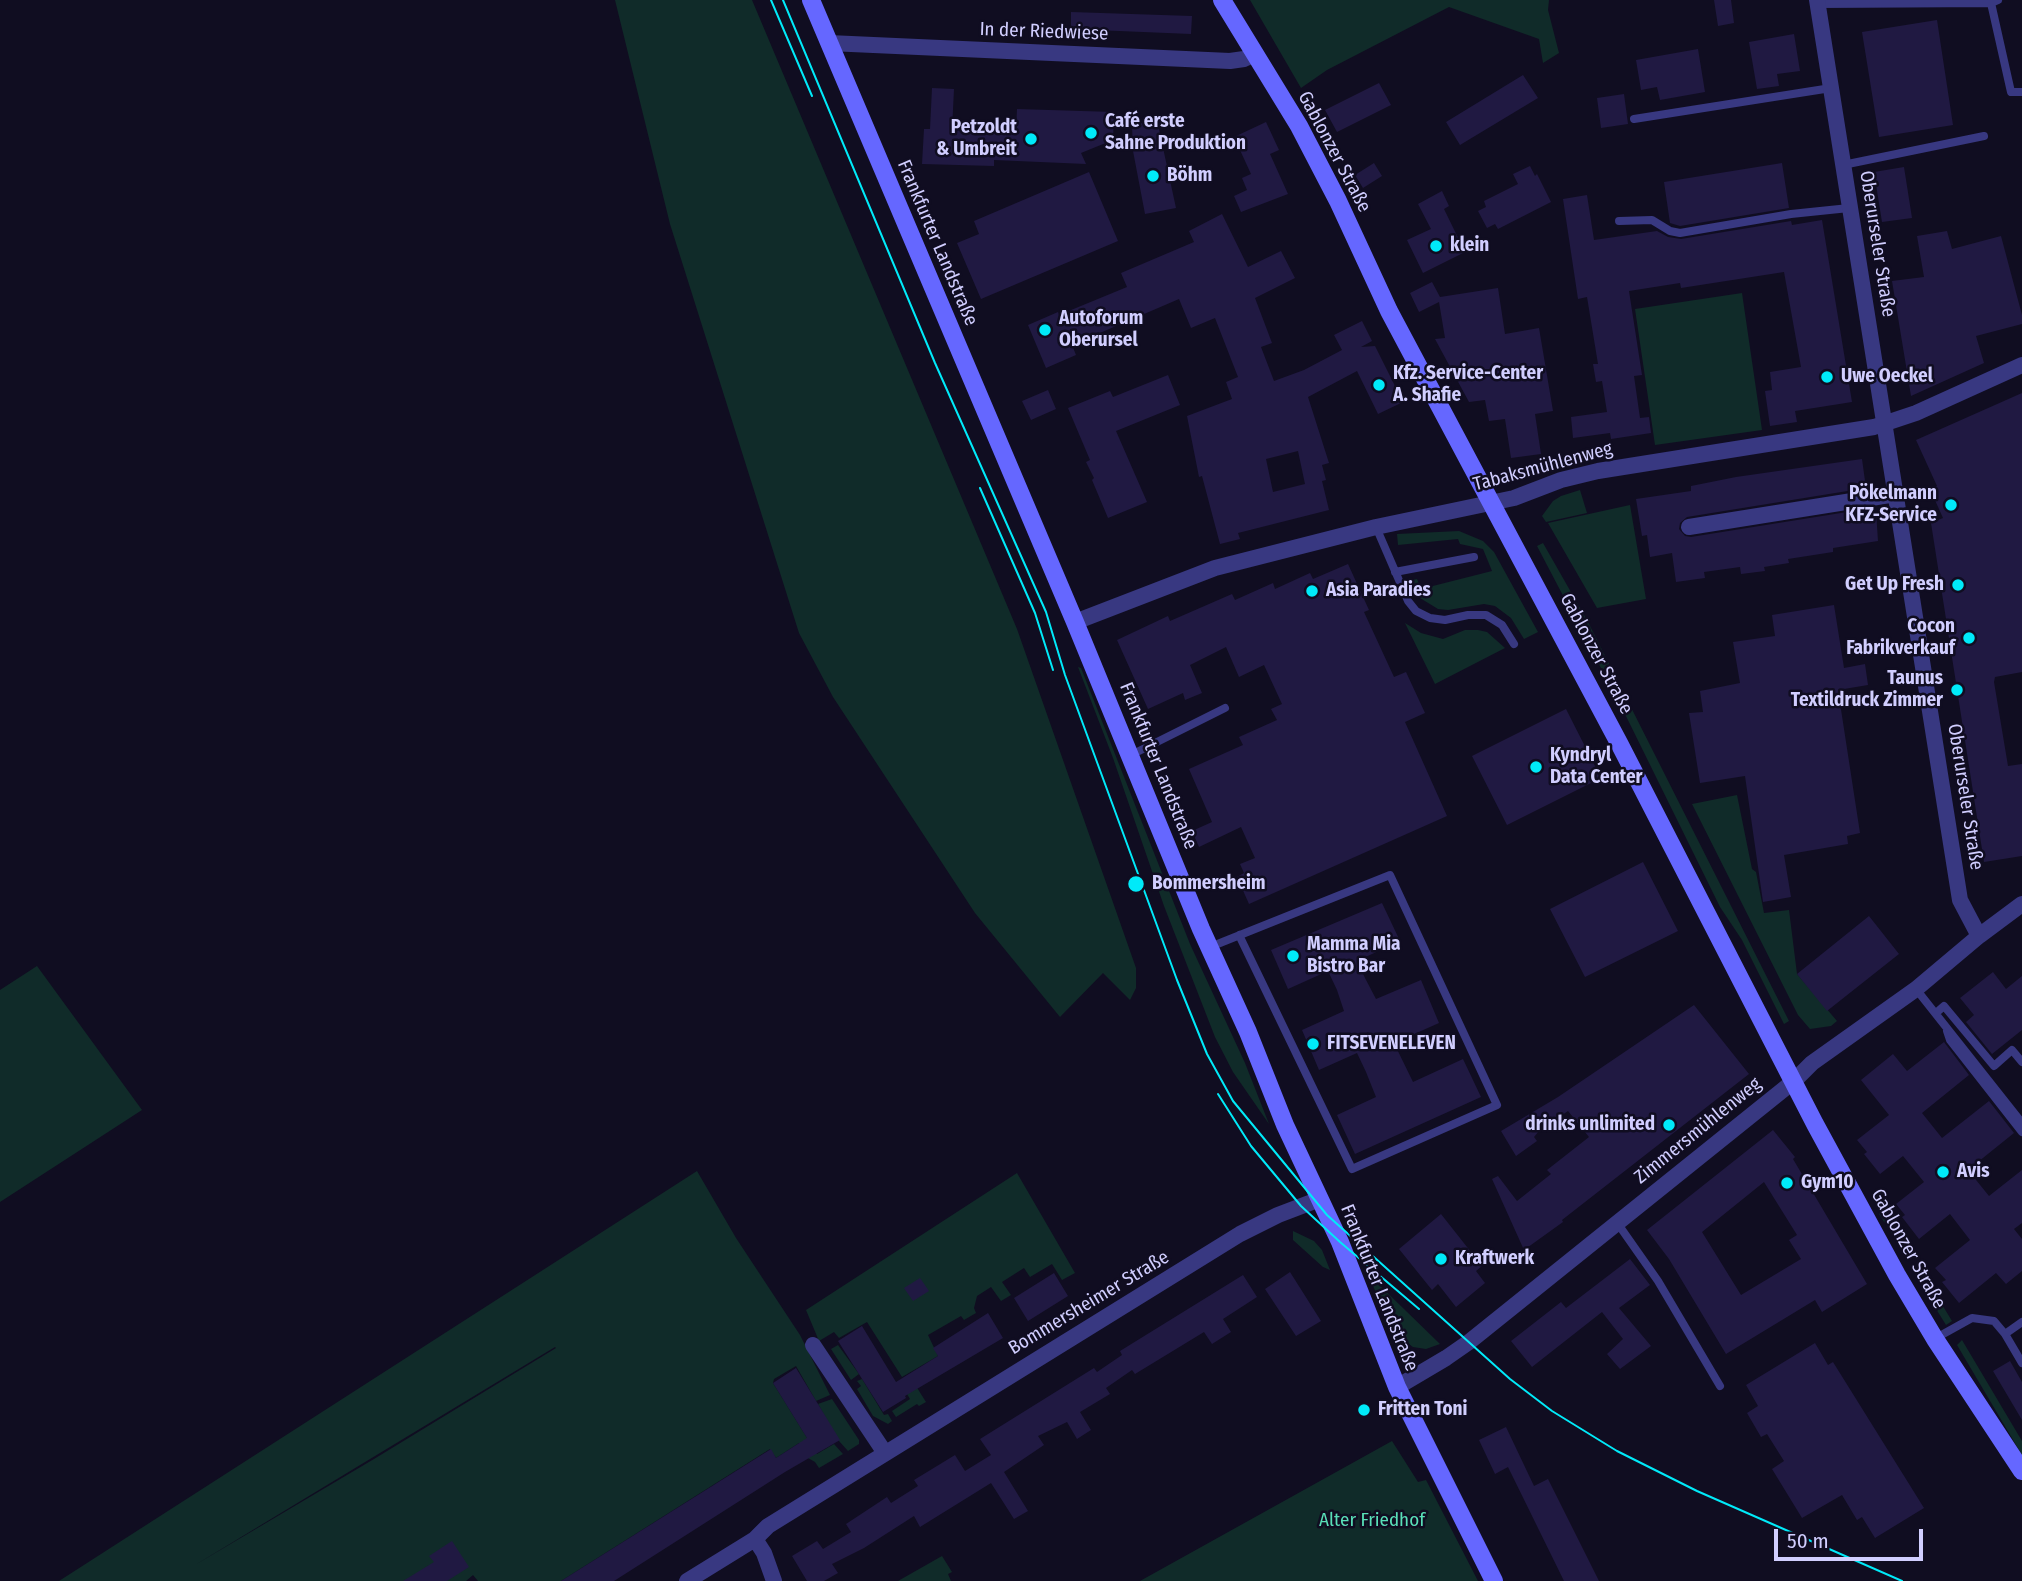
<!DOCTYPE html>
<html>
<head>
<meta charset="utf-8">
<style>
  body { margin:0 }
  #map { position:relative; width:2022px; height:1581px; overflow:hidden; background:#100d21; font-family:"Fira Sans Condensed",sans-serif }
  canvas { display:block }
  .scale { position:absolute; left:1774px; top:1529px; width:149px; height:32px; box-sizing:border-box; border:4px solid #d1ceff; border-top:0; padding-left:9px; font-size:21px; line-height:24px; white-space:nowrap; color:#d1ceff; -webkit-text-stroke:5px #100d21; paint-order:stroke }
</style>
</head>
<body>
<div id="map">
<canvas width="2022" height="1581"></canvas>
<div class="scale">50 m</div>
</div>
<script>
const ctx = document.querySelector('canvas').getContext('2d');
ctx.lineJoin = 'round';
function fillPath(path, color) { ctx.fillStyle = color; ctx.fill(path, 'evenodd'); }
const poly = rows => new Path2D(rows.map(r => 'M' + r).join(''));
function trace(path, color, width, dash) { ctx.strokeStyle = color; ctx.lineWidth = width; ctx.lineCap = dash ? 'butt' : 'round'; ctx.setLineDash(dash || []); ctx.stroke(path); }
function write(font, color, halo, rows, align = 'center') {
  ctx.font = font + ' "Fira Sans Condensed",sans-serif'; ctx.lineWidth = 5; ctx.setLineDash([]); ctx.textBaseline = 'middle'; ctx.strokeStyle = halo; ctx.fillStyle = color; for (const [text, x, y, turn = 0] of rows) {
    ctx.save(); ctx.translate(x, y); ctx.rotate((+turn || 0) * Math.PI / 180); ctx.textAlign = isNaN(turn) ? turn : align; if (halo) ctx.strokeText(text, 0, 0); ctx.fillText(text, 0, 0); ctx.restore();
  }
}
fillPath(poly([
  [615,0,752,0,1017,629,1136,968,1136,988,1130,1000,1103,973,1060,1017,975,913,833,697,799,633,670,224],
  [1250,0,1549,0,1548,10,1559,53,1543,63,1539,39,1449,7,1327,70,1301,88],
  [1742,293,1762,430,1655,445,1635,309],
  [1580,490,1587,513,1546,522,1542,516,1553,501,1561,496],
  [1630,505,1646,599,1597,608,1548,523],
  [1459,531,1483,541,1494,552,1538,632,1524,639,1511,618,1495,606,1484,604,1448,610,1438,609,1420,598,1412,580,1417,579,1421,589,1492,571,1483,549,1460,544,1458,539,1398,545,1397,534],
  [1543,543,1588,622,1789,1021,1784,1024,1742,940,1720,907,1624,712,1537,546],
  [1405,623,1421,633,1443,639,1465,630,1478,630,1487,632,1505,648,1435,684],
  [1078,667,1081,668,1190,944,1245,1063,1269,1124,1233,1072,1215,1037,1164,906,1113,758],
  [1737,795,1752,869,1756,872,1764,913,1789,910,1797,974,1837,1021,1831,1026,1810,1029,1798,1015,1692,804],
  [37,966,142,1110,0,1202,0,990],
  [697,1171,736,1238,800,1335,830,1395,816,1401,796,1366,774,1379,773,1383,817,1454,834,1444,843,1454,819,1468,815,1462,808,1458,799,1443,776,1458,770,1449,561,1581,478,1581,473,1575,466,1581,59,1581],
  [556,1348,374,1459,195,1565,555,1347],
  [1017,1173,1075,1273,1062,1280,1052,1264,1030,1277,1024,1268,1002,1282,1011,1295,1001,1301,991,1287,977,1296,974,1308,976,1313,964,1320,961,1316,928,1335,938,1356,902,1377,867,1322,839,1338,834,1332,819,1341,806,1310],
  [1884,1207,1911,1250,1904,1253,1879,1214],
  [1293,1231,1314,1241,1322,1250,1330,1270,1323,1267,1293,1240],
  [1921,1270,1952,1321,1946,1325,1915,1275],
  [1368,1274,1440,1344,1426,1349,1413,1347,1393,1333],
  [1962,1340,2022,1441,2022,1455,1957,1345],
  [838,1345,859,1374,851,1380,831,1349],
  [909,1375,926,1402,919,1406,917,1404,896,1417,892,1411,910,1399,899,1381],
  [862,1379,884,1415,888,1414,892,1421,888,1424,873,1416,857,1389,861,1386,857,1381],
  [832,1399,859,1440,859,1444,848,1451,839,1441,818,1404],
  [1392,1441,1418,1482,1426,1480,1478,1581,1140,1581],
  [942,1556,952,1572,948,1574,951,1581,898,1581]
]), '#102b29');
fillPath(poly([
  [1714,0,1731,0,1734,23,1718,26],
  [1071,12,1192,16,1191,34,1071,29],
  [1937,20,1953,125,1879,137,1862,32],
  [1794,34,1800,71,1777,74,1779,86,1757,89,1749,42],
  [1698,49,1705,92,1660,100,1657,87,1641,90,1636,60],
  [1523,75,1538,98,1460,145,1446,122],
  [1379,83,1391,105,1337,132,1325,110],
  [932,88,954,89,952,130,1016,132,1017,109,1114,112,1113,140,1081,153,1086,164,994,160,994,166,922,164,924,129,930,129],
  [1624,94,1628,124,1601,128,1597,98],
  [1157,120,1176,208,1145,214,1133,151,1132,125],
  [1266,122,1279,150,1270,154,1288,194,1241,212,1234,196,1247,190,1242,178,1251,174,1234,137],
  [1374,163,1382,176,1363,188,1355,175],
  [1782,163,1789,208,1680,226,1670,223,1664,182],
  [1530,166,1535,176,1537,174,1551,202,1498,229,1495,224,1487,228,1478,211,1486,207,1484,201,1518,184,1513,174],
  [1904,167,1912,218,1882,222,1874,172],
  [1089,172,1118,241,981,299,957,243,979,234,974,221],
  [1442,191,1449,206,1444,209,1465,252,1423,273,1407,240,1431,229,1418,204],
  [1587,195,1594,240,1657,231,1668,237,1681,239,1791,221,1792,225,1822,220,1852,402,1795,411,1797,422,1770,426,1765,391,1772,390,1770,372,1801,367,1784,272,1681,288,1680,283,1629,291,1642,375,1634,376,1640,418,1649,417,1651,433,1611,439,1610,433,1573,438,1571,417,1607,412,1602,381,1596,382,1593,364,1598,364,1587,297,1578,299,1563,199],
  [1222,214,1248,267,1281,251,1295,278,1255,298,1272,343,1261,347,1274,381,1304,370,1342,350,1334,335,1362,321,1372,341,1361,347,1375,346,1403,402,1378,414,1357,371,1308,397,1329,463,1322,465,1326,480,1322,481,1329,510,1238,533,1240,539,1220,544,1202,476,1199,477,1187,416,1232,399,1226,382,1238,377,1215,318,1191,328,1179,299,1072,345,1076,355,1046,368,1028,325,1058,312,1059,315,1127,287,1121,273,1194,242,1189,231],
  [1298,451,1305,484,1273,492,1266,459],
  [1947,231,1952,249,2001,236,2022,315,2022,324,1976,336,1984,363,1911,396,1892,281,1924,277,1917,236],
  [1432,282,1440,297,1498,288,1505,334,1539,328,1553,411,1535,414,1541,454,1511,458,1505,419,1489,421,1485,400,1469,402,1435,339,1445,338,1439,302,1419,312,1410,293],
  [1168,375,1180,405,1116,431,1147,502,1108,518,1092,480,1094,478,1086,462,1090,460,1068,408,1110,391,1113,397],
  [1048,390,1056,409,1031,420,1022,401],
  [2022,393,2022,672,1995,677,1994,682,2008,766,2022,764,2022,856,1984,862,1931,523,1943,518,1930,489,1937,486,1916,440],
  [1862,459,1866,488,1687,517,1680,523,1679,529,1685,536,1691,537,1872,508,1873,512,1876,511,1878,541,1833,548,1833,552,1788,559,1789,563,1764,567,1765,571,1741,574,1740,567,1704,572,1705,578,1676,582,1672,553,1650,557,1647,535,1642,536,1636,499,1691,491,1691,486,1736,477],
  [1348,564,1369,610,1364,612,1394,677,1406,672,1425,713,1405,722,1447,816,1249,904,1237,877,1244,873,1240,864,1255,858,1241,827,1199,847,1192,831,1212,822,1189,769,1243,745,1239,737,1277,720,1271,709,1282,704,1264,665,1239,677,1226,647,1190,665,1202,693,1185,700,1183,693,1148,709,1117,640,1168,616,1170,621,1232,594,1235,600,1273,583,1275,589,1310,573,1313,579],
  [1834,605,1844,668,1865,664,1868,685,1838,690,1860,833,1847,836,1848,844,1784,855,1791,897,1763,902,1745,776,1700,783,1689,713,1703,712,1700,691,1740,683,1733,642,1775,636,1772,615],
  [1566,709,1601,778,1507,825,1472,756],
  [1643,862,1678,931,1585,977,1550,909],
  [1382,903,1400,941,1357,961,1365,978,1376,999,1421,980,1439,1023,1394,1043,1413,1082,1463,1059,1481,1097,1355,1154,1337,1115,1376,1097,1366,1072,1357,1053,1319,1070,1302,1030,1344,1011,1337,990,1328,971,1288,989,1271,950],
  [1869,916,1899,954,1827,1011,1797,974],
  [1993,972,2006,989,2022,976,2022,1030,1992,1054,1966,1022,1974,1015,1960,998],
  [1694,1005,1749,1074,1562,1220,1563,1222,1524,1250,1492,1179,1498,1176,1517,1201,1551,1174,1547,1170,1589,1137,1568,1111,1539,1131,1534,1137,1537,1141,1516,1156,1501,1131,1558,1097],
  [1944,1042,1969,1075,1922,1113,1942,1138,1989,1101,2014,1133,1968,1170,1989,1196,2022,1170,2022,1223,2014,1229,2022,1239,2022,1271,2006,1284,1996,1273,1959,1303,1942,1282,1946,1280,1935,1268,1970,1240,1950,1214,1919,1239,1902,1217,1905,1215,1896,1204,1924,1182,1903,1156,1880,1174,1864,1154,1867,1152,1857,1140,1889,1115,1861,1080,1893,1054,1907,1071],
  [1773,1130,1795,1157,1793,1159,1867,1284,1822,1312,1815,1300,1726,1354,1669,1259,1647,1230],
  [1764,1182,1797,1235,1789,1240,1801,1259,1741,1295,1702,1232],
  [1441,1214,1482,1266,1476,1271,1485,1283,1456,1307,1438,1284,1432,1290,1399,1249],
  [1630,1259,1650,1285,1619,1308,1651,1346,1620,1369,1607,1354,1623,1339,1602,1312,1532,1367,1511,1341,1561,1302,1566,1308],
  [1290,1272,1321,1321,1296,1336,1265,1289],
  [1054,1273,1068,1296,1028,1321,1014,1298],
  [1243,1275,1257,1297,1223,1319,1231,1332,1212,1344,1204,1332,1135,1374,1132,1370,1106,1388,1110,1394,1080,1412,1091,1430,1077,1439,1067,1422,1038,1436,1044,1445,1004,1472,1028,1511,1014,1519,991,1483,920,1527,914,1516,864,1548,832,1564,838,1573,824,1581,807,1581,792,1556,817,1541,823,1549,851,1532,846,1524,887,1497,891,1503,918,1486,914,1480,955,1455,965,1471,991,1455,980,1439,1094,1368,1097,1372,1122,1355,1120,1351],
  [920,1278,929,1291,913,1301,904,1288],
  [988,1313,1003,1338,905,1396,906,1398,883,1412,838,1341,862,1326,896,1382,938,1356,933,1348],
  [1815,1343,1828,1365,1833,1362,1924,1508,1875,1538,1862,1517,1857,1520,1842,1495,1802,1518,1772,1469,1784,1461,1767,1434,1761,1437,1747,1413,1758,1406,1746,1385],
  [2010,1361,2022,1382,2022,1420,1993,1371],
  [796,1368,840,1440,785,1472,614,1581,561,1581,771,1449,776,1458,807,1438,773,1383],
  [1506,1427,1534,1486,1548,1479,1599,1581,1564,1581,1508,1467,1495,1474,1479,1440],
  [452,1541,469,1567,447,1581,403,1581,434,1562,429,1556]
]), '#201942');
trace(poly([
  [1991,3,2011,92,2022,92],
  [1818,4,1991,3,1998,0],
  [1634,119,1831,88],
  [1843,165,1984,136],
  [1619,221,1652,220,1670,231,1680,233,1791,214,1849,208],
  [1376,527,1408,601,1416,611,1430,618,1445,620,1468,615,1486,615,1502,625,1514,644],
  [1395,572,1474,557],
  [1131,755,1225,708],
  [1210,947,1390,875,1497,1105,1352,1169,1239,935],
  [1916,989,2022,1123],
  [1936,1013,1944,1006,1994,1066,2012,1050,2022,1062],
  [1947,1031,1950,1040,2022,1132],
  [1618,1224,1658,1281,1720,1386],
  [2005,1334,2022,1363],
  [1936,1338,1972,1318,1994,1321,2005,1334,2022,1322]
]), '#383881', 8);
trace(poly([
  [1817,0,1960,900,1979,936],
  [829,43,1230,61,1244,59,1255,54],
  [1689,527,1896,494],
  [1075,622,1215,568,1376,527,1514,498,1561,480,1598,471,1874,427,1916,413,2022,365],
  [813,1345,885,1453],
  [1397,1387,1446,1358,1469,1342,1794,1081,1812,1063,1916,989,1979,936,2022,904],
  [755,1539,764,1553,774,1581],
  [687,1581,755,1539,768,1526,1240,1234,1278,1215,1320,1199]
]), '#383881', 16);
trace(poly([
  [811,0,1075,622,1201,929,1248,1032,1285,1125,1340,1242,1397,1387,1494,1581],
  [1222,0,1299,126,1338,201,1389,311,1619,743,1815,1124,1897,1275,1935,1339,2022,1471]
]), '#6567ff', 18);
trace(poly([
  [771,0,812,96],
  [783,0,935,363,1046,612,1065,675,1177,980,1207,1054,1233,1101,1327,1215,1510,1379,1552,1411,1617,1451,1697,1491,1902,1581],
  [980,488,1035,613,1053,670],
  [1218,1094,1251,1146,1301,1206,1340,1242,1419,1309]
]), '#00eaf9', 2);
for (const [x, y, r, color] of [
  [1091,133,7,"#00eaf9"],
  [1031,139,7,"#00eaf9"],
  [1153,176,7,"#00eaf9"],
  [1436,246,7,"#00eaf9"],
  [1045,330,7,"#00eaf9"],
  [1827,377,7,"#00eaf9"],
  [1379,385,7,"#00eaf9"],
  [1951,505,7,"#00eaf9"],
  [1958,585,7,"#00eaf9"],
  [1312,591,7,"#00eaf9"],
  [1969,638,7,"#00eaf9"],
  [1957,690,7,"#00eaf9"],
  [1536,767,7,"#00eaf9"],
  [1136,884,9,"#00eaf9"],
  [1293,956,7,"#00eaf9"],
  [1313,1044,7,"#00eaf9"],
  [1669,1125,7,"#00eaf9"],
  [1943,1172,7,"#00eaf9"],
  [1787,1183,7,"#00eaf9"],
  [1441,1259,7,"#00eaf9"],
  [1364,1410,7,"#00eaf9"]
]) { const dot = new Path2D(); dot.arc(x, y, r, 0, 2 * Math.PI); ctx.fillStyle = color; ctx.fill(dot); trace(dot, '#100d21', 2.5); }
write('19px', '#d1ceff', '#100d21', [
  ["In der Riedwiese",1044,32,2],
  ["Gablonzer Straße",1334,152,62],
  ["Frankfurter Landstraße",937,243,67],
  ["Oberurseler Straße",1877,244,81],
  ["Tabaksmühlenweg",1543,467,-15],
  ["Gablonzer Straße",1596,654,62],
  ["Frankfurter Landstraße",1158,766,68],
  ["Oberurseler Straße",1965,797,81],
  ["Zimmersmühlenweg",1698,1131,-39],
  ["Gablonzer Straße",1908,1249,61],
  ["Frankfurter Landstraße",1379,1288,68],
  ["Bommersheimer Straße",1089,1303,-31]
]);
write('bold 19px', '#d1ceff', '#100d21', [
  ["Café erste",1105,122],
  ["Sahne Produktion",1105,144],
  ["Petzoldt",1017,128,"right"],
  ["& Umbreit",1017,150,"right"],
  ["Böhm",1167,176],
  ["klein",1450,246],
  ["Autoforum",1059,319],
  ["Oberursel",1059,341],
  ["Kfz. Service-Center",1393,374],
  ["A. Shafie",1393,396],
  ["Uwe Oeckel",1841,377],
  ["Pökelmann",1937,494,"right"],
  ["KFZ-Service",1937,516,"right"],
  ["Get Up Fresh",1944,585,"right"],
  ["Asia Paradies",1326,591],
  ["Cocon",1955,627,"right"],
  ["Fabrikverkauf",1955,649,"right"],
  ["Taunus",1943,679,"right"],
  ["Textildruck Zimmer",1943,701,"right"],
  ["Kyndryl",1550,756],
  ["Data Center",1550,778],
  ["Bommersheim",1152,884],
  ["Mamma Mia",1307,945],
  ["Bistro Bar",1307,967],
  ["FITSEVENELEVEN",1327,1044],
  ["drinks unlimited",1655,1125,"right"],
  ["Avis",1957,1172],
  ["Gym10",1801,1183],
  ["Kraftwerk",1455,1259],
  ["Fritten Toni",1378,1410]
], 'left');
write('19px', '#59dfb8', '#100d21', [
  ["Alter Friedhof",1372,1521]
]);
</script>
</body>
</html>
